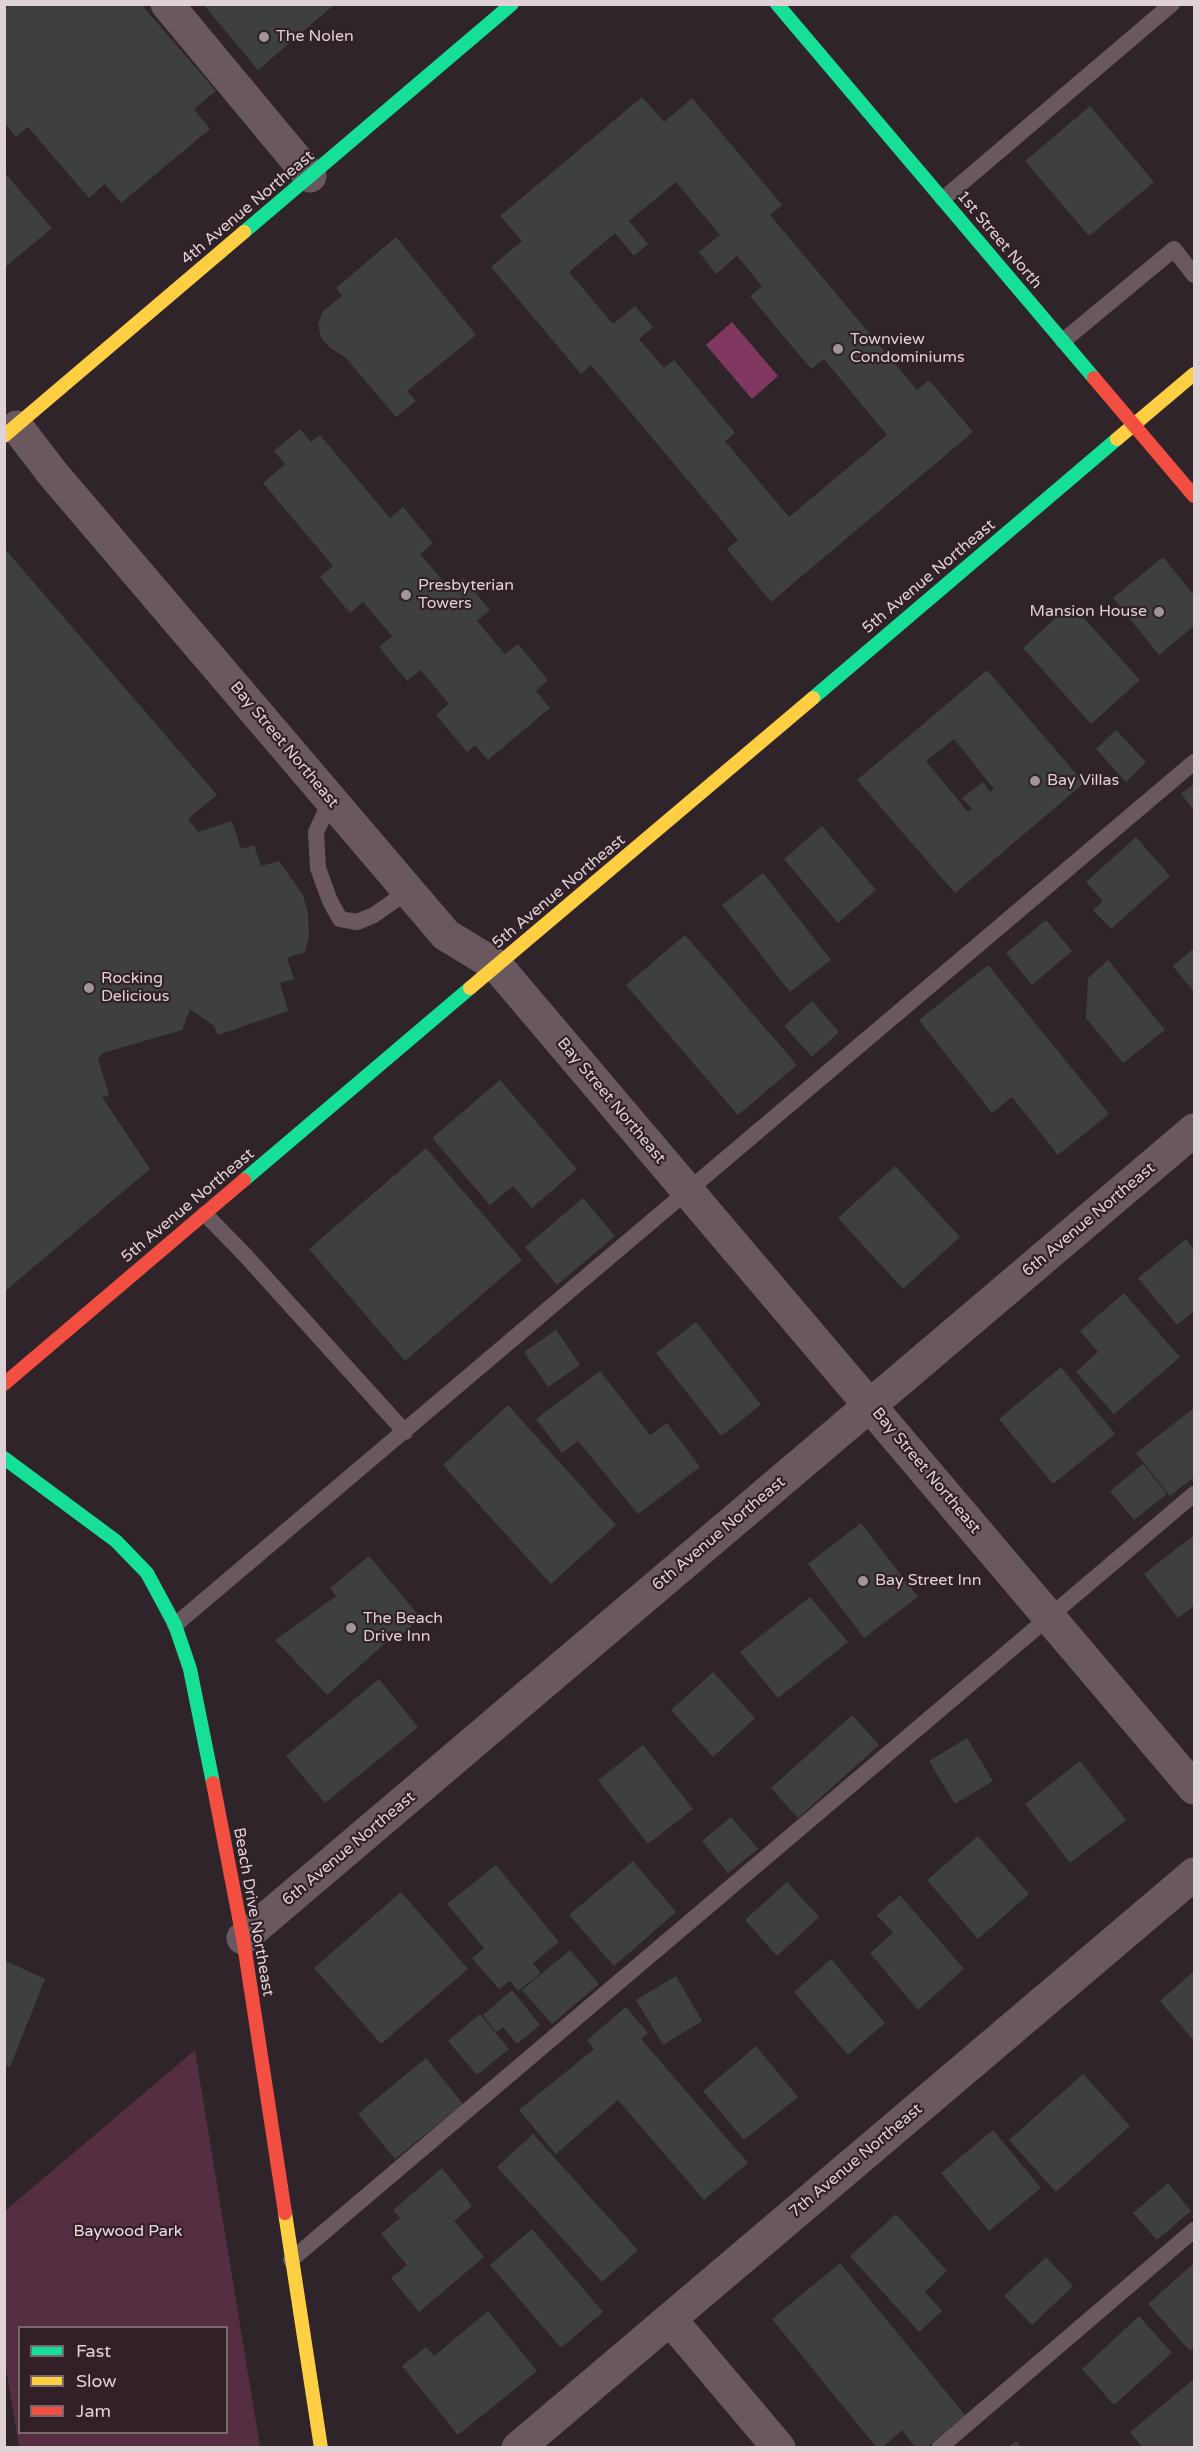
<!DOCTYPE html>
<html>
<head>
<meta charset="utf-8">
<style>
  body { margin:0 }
  #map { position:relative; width:1199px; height:2452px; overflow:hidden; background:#2e2429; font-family:"Varela Round",sans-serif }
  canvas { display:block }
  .frame { position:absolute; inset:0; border:6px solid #ded2d7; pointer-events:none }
  .legend { position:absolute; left:18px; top:2326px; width:210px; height:108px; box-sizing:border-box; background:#322029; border:2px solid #77676f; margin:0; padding:8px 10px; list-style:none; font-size:18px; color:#ded2d7 }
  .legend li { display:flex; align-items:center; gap:12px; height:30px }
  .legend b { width:30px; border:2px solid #77676f }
</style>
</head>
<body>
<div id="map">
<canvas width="1199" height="2452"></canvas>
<div class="frame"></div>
<ul class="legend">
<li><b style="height:8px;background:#16e098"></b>Fast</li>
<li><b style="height:8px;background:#ffcf43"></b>Slow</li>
<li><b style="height:8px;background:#f24e42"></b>Jam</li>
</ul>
</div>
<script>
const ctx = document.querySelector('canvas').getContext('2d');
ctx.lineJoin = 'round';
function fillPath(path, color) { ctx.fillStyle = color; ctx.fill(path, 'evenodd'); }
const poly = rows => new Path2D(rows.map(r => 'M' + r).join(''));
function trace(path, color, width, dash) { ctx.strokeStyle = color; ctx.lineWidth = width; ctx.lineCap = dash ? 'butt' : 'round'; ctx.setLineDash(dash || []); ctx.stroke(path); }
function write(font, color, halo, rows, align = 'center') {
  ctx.font = font + ' "Varela Round",sans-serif'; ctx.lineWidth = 4.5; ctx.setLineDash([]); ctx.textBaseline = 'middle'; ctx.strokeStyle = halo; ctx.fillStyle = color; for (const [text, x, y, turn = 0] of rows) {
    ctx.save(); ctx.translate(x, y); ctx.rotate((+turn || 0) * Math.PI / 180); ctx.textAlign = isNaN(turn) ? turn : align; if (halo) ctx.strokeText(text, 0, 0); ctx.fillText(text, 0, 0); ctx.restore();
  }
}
fillPath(poly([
  [195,2050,260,2447,19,2447,5,2362,5,2211],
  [20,2328,226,2328,226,2432,20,2432]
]), '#552e42');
fillPath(poly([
  [732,322,778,376,752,399,706,345]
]), '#813860');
fillPath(poly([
  [11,4,141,4,216,91,194,109,210,129,121,203,105,184,89,198,28,127,16,137,4,122,4,10],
  [203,4,335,4,258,70],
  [642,97,664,122,692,98,782,205,770,215,917,390,929,380,973,432,771,602,727,549,738,540,591,365,581,374,491,267,522,241,500,216],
  [676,182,720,235,699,252,716,274,737,256,762,286,750,296,811,369,824,359,887,435,789,517,725,441,735,433,674,360,664,368,639,339,653,327,635,306,613,324,569,272,615,233,634,256,648,244,629,221],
  [1090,106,1154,182,1089,236,1025,161],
  [4,172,52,228,4,268],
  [396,237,476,335,407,391,416,401,396,417,345,357,330,348,321,338,318,324,323,311,342,296,336,288],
  [300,429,311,442,320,435,390,518,403,507,433,543,420,554,450,589,463,578,490,610,477,621,505,654,518,644,548,680,536,691,550,708,488,760,475,745,467,752,436,715,449,704,421,670,407,681,379,647,392,636,363,602,350,613,320,577,333,566,263,483,285,464,274,451],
  [4,548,217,795,188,819,198,832,232,821,241,849,254,845,261,866,279,861,303,895,308,913,309,935,305,952,287,958,294,979,280,983,288,1011,218,1035,214,1026,190,1009,182,1030,103,1053,98,1059,109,1095,102,1097,150,1169,4,1292],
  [1163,557,1194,595,1194,626,1159,655,1113,598],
  [1071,604,1140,680,1091,724,1023,648],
  [987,670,1084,783,955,893,857,780],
  [954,739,994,789,990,792,983,782,962,798,972,809,968,812,926,761],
  [1116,730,1146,762,1126,782,1096,749],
  [1194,784,1194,810,1181,794],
  [822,826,876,890,838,923,784,859],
  [1136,837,1170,876,1111,929,1093,910,1103,901,1086,882],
  [763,873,831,960,790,992,722,905],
  [1046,920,1072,951,1032,985,1006,953],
  [685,935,797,1065,738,1115,626,985],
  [1194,948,1194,992,1173,966],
  [1108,960,1165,1030,1123,1063,1086,1018,1088,978],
  [988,965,1109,1114,1058,1155,1012,1097,992,1113,919,1020],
  [812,1001,839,1032,812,1057,784,1026],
  [500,1080,577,1169,532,1208,513,1186,490,1205,432,1138],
  [426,1148,522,1260,405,1361,309,1249],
  [895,1166,960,1237,903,1289,838,1218],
  [583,1198,615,1236,557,1285,525,1247],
  [1186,1239,1194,1250,1194,1311,1177,1325,1138,1278],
  [1124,1293,1180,1357,1114,1414,1076,1372,1098,1352,1080,1331],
  [696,1322,761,1405,721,1436,656,1353],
  [556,1330,580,1365,548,1387,524,1352],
  [1061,1367,1115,1434,1053,1484,999,1419],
  [600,1371,650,1435,667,1423,700,1467,638,1514,578,1441,562,1453,536,1419],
  [508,1405,616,1525,551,1584,443,1465],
  [1194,1408,1194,1477,1170,1496,1136,1453],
  [1143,1464,1167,1494,1134,1520,1110,1491],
  [861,1523,918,1597,864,1638,808,1564],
  [1194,1535,1194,1606,1178,1618,1144,1574],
  [369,1556,421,1618,394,1641,391,1638,327,1695,275,1640,336,1596,330,1588],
  [810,1597,848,1642,778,1698,740,1652],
  [713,1672,755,1718,713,1757,671,1710],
  [379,1679,418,1727,325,1803,286,1756],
  [852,1715,879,1745,798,1818,771,1788],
  [967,1738,993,1781,955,1804,929,1761],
  [643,1745,693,1809,648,1844,598,1780],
  [1080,1761,1126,1820,1070,1863,1025,1804],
  [731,1817,758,1849,728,1873,702,1841],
  [978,1836,1029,1894,978,1939,927,1880],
  [633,1861,676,1912,614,1966,569,1915],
  [496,1865,559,1942,533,1963,541,1973,518,1991,510,1981,499,1989,472,1958,484,1948,447,1904],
  [787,1882,819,1917,777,1956,745,1920],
  [401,1892,468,1969,381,2044,314,1968],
  [900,1895,964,1969,918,2010,870,1953,893,1933,877,1915],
  [570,1950,599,1984,552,2024,522,1990],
  [831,1959,885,2023,848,2055,794,1992],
  [4,1960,45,1979,10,2067,4,2064],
  [1194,1971,1194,2041,1160,2001],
  [676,1976,702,2021,663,2045,636,2000],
  [512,1990,540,2025,517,2044,503,2027,496,2032,483,2015],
  [626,2007,648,2033,641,2039,748,2163,704,2200,618,2100,556,2154,519,2110,594,2049,587,2040],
  [480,2014,509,2049,477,2075,448,2041],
  [756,2046,798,2097,744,2140,703,2091],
  [426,2058,463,2104,395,2159,358,2114],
  [1083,2074,1130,2126,1056,2192,1009,2140],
  [993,2130,1041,2188,989,2231,941,2173],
  [533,2134,638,2250,602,2282,497,2167],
  [442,2168,472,2206,454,2221,484,2257,419,2312,391,2278,407,2265,381,2234,400,2218,393,2210],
  [1168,2183,1191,2211,1157,2240,1133,2213],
  [896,2214,947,2271,925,2292,942,2311,919,2332,850,2256],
  [532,2229,603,2312,561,2348,490,2265],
  [1046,2257,1073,2286,1032,2325,1004,2296],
  [840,2263,965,2415,926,2448,916,2448,902,2430,882,2448,877,2448,772,2319],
  [1194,2263,1194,2347,1190,2351,1148,2304],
  [488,2311,537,2371,458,2435,402,2366,426,2347,434,2356],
  [1139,2316,1172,2353,1114,2405,1082,2369],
  [1194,2379,1194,2448,1143,2448,1130,2432],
  [1016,2441,1021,2448,1007,2448]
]), '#3e3f40');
trace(poly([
  [943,199,1172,4],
  [1063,341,1174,249,1194,275],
  [331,800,316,832,318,868,330,901,340,919,357,922,374,915,408,891],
  [205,1214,245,1255,405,1432],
  [175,1625,1194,762],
  [291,2260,1194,1494],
  [939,2448,1194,2230]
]), '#695860', 16);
trace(poly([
  [167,4,310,176],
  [17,427,53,474,446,935,497,966,1194,1788],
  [243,1938,1194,1130],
  [670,2319,779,2448],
  [518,2448,1194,1874]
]), '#695860', 33);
trace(poly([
  [777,4,1094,378],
  [244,232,512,4],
  [813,698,1117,439],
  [244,1180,470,988],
  [4,1458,116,1541,147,1573,175,1625,190,1669,213,1783]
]), '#16e098', 14);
trace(poly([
  [4,436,244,232],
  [1117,439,1194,374],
  [470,988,813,698],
  [285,2213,321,2448]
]), '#ffcf43', 14);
trace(poly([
  [1094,378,1194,496],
  [4,1384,244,1180],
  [213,1783,243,1938,285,2213]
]), '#f24e42', 14);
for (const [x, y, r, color] of [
  [264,37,6,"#a0959a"],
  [838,349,6,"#a0959a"],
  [406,595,6,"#a0959a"],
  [1159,612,6,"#a0959a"],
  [1035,781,6,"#a0959a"],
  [89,988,6,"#a0959a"],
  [863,1581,6,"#a0959a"],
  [351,1628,6,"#a0959a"]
]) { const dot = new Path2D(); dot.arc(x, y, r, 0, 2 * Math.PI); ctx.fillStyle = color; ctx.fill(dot); trace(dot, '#322029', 2); }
write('16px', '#ded2d7', '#322029', [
  ["The Nolen",276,37],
  ["Townview",850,340],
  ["Condominiums",850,358],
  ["Presbyterian",418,586],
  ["Towers",418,604],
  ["Mansion House",1147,612,"right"],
  ["Bay Villas",1047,781],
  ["Rocking",101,979],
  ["Delicious",101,997],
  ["Bay Street Inn",875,1581],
  ["The Beach",363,1619],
  ["Drive Inn",363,1637]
], 'left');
write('16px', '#ded2d7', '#322029', [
  ["4th Avenue Northeast",248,208,-40],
  ["1st Street North",999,240,50],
  ["5th Avenue Northeast",929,577,-40],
  ["Bay Street Northeast",284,745,50],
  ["5th Avenue Northeast",559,892,-40],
  ["Bay Street Northeast",611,1101,50],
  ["5th Avenue Northeast",188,1206,-40],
  ["6th Avenue Northeast",1089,1220,-40],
  ["Bay Street Northeast",926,1471,50],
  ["6th Avenue Northeast",719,1534,-40],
  ["6th Avenue Northeast",349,1849,-40],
  ["Beach Drive Northeast",253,1912,80],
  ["7th Avenue Northeast",856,2161,-40]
]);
write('16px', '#f2dae5', '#322029', [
  ["Baywood Park",128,2232]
]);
</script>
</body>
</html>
